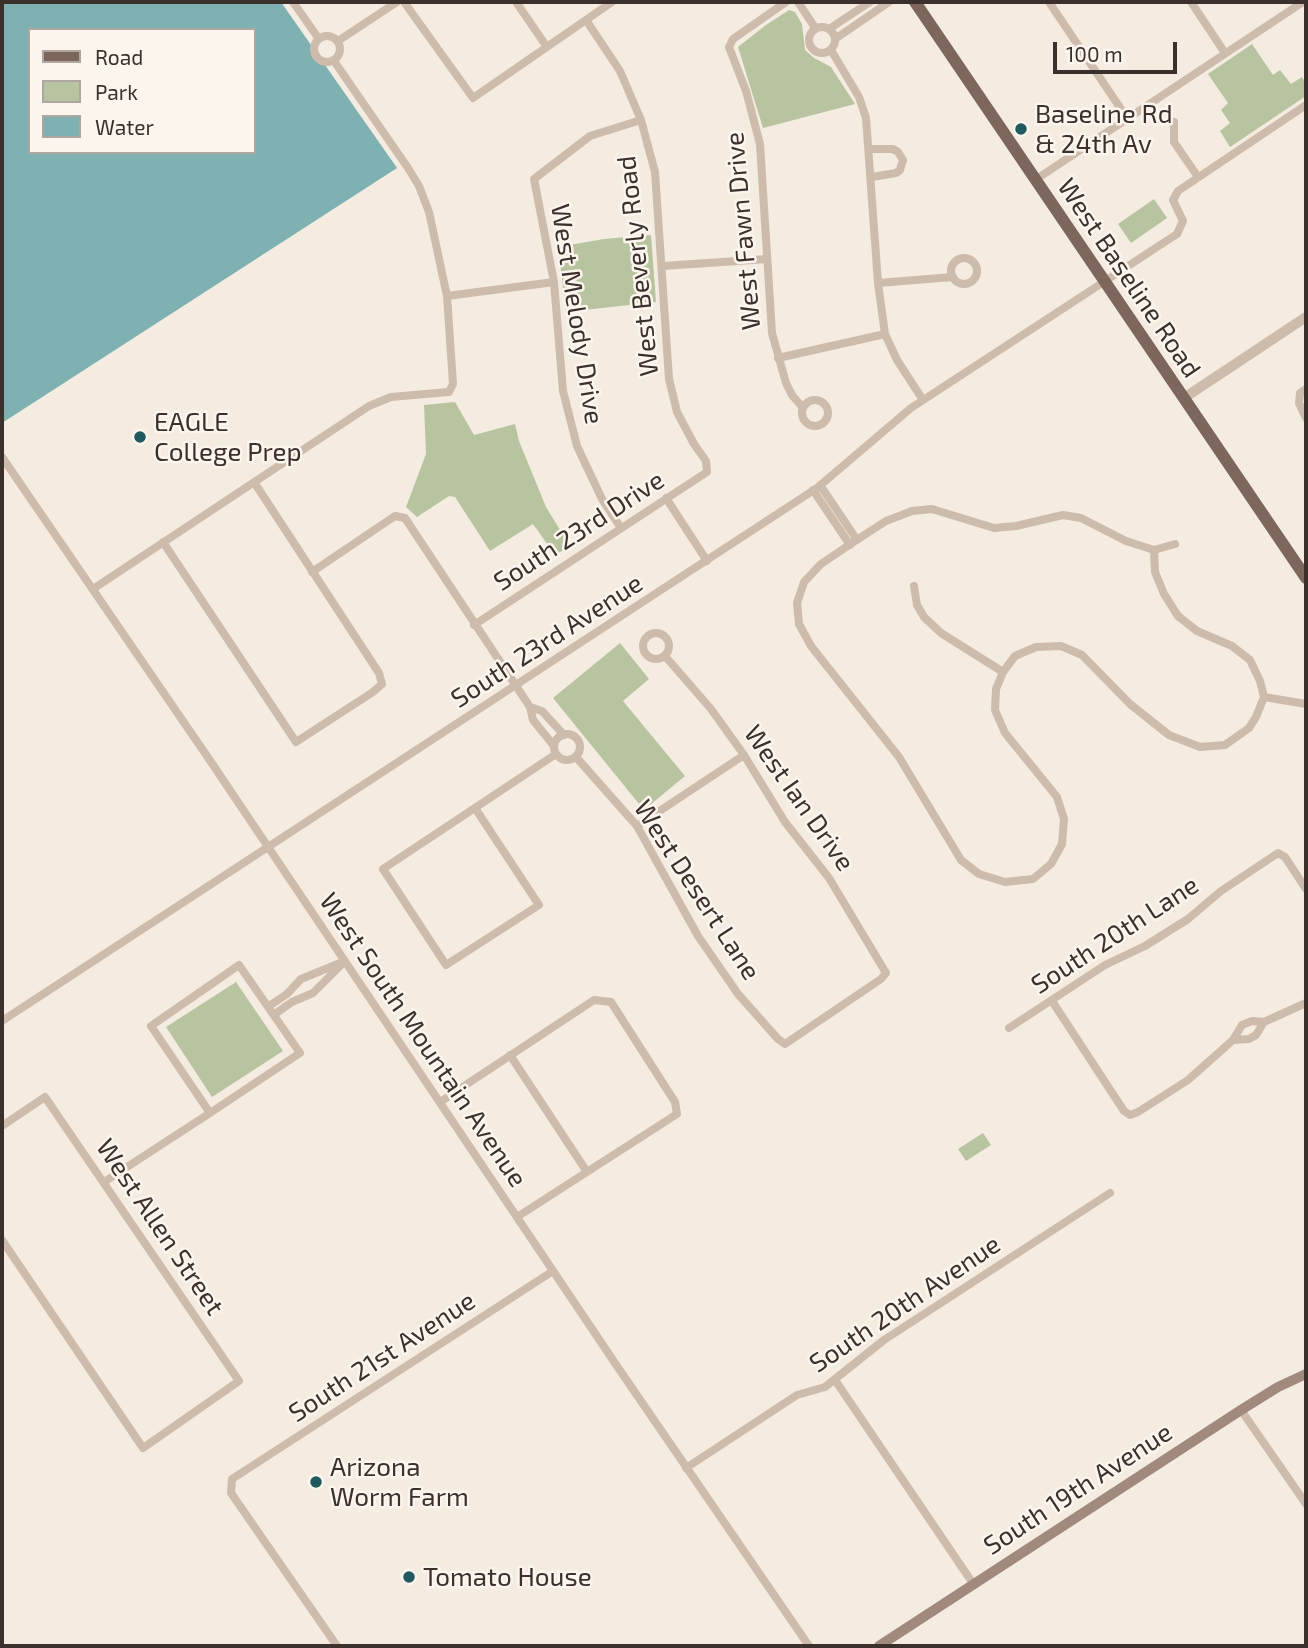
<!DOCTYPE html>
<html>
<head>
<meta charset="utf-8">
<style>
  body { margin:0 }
  #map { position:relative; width:1308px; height:1648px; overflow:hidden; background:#f4ebe1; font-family:"Exo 2",sans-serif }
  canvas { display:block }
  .frame { position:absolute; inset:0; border:4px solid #3b302b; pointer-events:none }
  .legend { position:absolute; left:28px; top:28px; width:228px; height:126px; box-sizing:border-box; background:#fbf5ee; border:2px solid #aea6a0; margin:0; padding:9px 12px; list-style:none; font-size:21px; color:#3b302b }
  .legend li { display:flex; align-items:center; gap:14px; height:35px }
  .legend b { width:35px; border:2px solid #aea6a0 }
  .scale { position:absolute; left:1053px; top:42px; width:124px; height:32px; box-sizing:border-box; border:4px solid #3b302b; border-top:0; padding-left:9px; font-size:21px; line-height:24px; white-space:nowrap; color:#3b302b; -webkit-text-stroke:5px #fbf5ee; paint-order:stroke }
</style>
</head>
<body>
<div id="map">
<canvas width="1308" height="1648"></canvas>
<div class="frame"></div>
<ul class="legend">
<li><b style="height:9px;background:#7d675c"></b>Road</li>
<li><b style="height:19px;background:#b8c4a0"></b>Park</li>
<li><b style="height:19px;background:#7fb0b2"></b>Water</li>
</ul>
<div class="scale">100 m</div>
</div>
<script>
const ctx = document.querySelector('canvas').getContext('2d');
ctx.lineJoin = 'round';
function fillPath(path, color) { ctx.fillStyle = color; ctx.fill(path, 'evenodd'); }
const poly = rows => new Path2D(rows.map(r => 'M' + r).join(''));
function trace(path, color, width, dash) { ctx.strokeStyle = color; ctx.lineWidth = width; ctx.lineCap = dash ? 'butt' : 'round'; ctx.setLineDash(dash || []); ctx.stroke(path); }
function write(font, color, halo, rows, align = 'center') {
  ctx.font = font + ' "Exo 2",sans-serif'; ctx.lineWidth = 5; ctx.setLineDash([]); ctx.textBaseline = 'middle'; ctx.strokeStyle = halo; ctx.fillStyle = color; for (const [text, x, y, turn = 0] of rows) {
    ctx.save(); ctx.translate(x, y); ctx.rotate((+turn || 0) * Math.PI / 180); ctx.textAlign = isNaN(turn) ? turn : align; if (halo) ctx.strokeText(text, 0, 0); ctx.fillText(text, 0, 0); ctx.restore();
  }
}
fillPath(poly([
  [789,10,795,12,802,24,805,50,814,58,831,67,855,104,763,128,738,47,766,25],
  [1252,44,1273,75,1280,70,1291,84,1302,77,1306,84,1306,96,1230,147,1220,131,1230,123,1221,110,1228,103,1208,74],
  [1154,199,1167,218,1131,243,1118,224],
  [651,235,656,302,566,312,558,247,604,239],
  [455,402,474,435,515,424,519,441,546,507,570,546,555,555,533,524,490,551,455,497,449,496,417,517,406,507,426,454,424,405],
  [620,643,649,679,623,701,685,776,644,810,553,698],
  [236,982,283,1051,212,1097,166,1027],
  [983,1133,991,1145,966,1161,958,1149]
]), '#b8c4a0');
fillPath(poly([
  [2,2,281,2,397,168,2,423],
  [30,30,254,30,254,152,30,152]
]), '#7fb0b2');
trace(poly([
  [293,2,319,39],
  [404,2,473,98,612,2],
  [516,2,547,47],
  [786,2,733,39,729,47,746,91,760,144,772,333,786,383,792,395,803,408],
  [798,2,816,29],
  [1049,2,1127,118],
  [1191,2,1225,53],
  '809 40a13 13 0 1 1 26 0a13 13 0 1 1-26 0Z',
  [829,29,870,2],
  '314 49a13 13 0 1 1 26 0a13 13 0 1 1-26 0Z',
  [835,39,889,2],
  [338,41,397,2],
  [831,50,859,97,866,118,878,283,885,334,897,360,923,400],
  [1174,122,1174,142,1198,177],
  [869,149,893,149,898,152,903,160,900,170,896,173,872,177],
  [1035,180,1303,2],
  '951 271a13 13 0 1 1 26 0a13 13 0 1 1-26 0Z',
  [663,266,767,259],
  [878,283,953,277],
  [447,296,554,282],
  [778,358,885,334],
  [1306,389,1300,393,1299,403,1306,418],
  '802 413a13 13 0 1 1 26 0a13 13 0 1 1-26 0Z',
  [2,457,209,759,619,1369,809,1646],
  [820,485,857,540],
  [813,490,850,545],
  [666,498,707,561],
  [621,528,602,499,577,446,563,391,554,282,534,179,590,136,641,120],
  [163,542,296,742,373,692,382,684,379,673,254,482],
  [1154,550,1155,572,1164,594,1178,616,1197,631,1232,646,1250,660,1260,681,1264,697,1256,717,1249,728,1225,745,1200,747,1169,735,1130,704,1082,655,1061,646,1036,647,1015,656,1003,672,996,689,995,710,1005,733,1057,797,1064,819,1062,844,1051,864,1033,879,1005,882,979,874,961,860,899,757,811,646,799,624,797,603,804,582,821,564,852,543,886,521,912,511,932,509,994,528,1016,526,1063,515,1081,518,1126,541,1154,550,1175,544],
  [312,572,395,516,405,518,530,707,533,720,554,746],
  [914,586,917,605,924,617,941,633,1003,672],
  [93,589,369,406,391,397,449,392,453,384,447,296,429,212,419,186,408,168,334,61],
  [474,625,707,472,706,461,694,444,677,412,669,379,655,172,641,120,620,71,586,20],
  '643 646a13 13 0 1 1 26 0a13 13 0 1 1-26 0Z',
  [1264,697,1306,704],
  [530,707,542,711,564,735],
  '554 747a13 13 0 1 1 26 0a13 13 0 1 1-26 0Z',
  [576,757,637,826,698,936,738,994,778,1039,785,1044,881,979,886,973,829,878,785,822,744,755,711,709,665,656],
  [475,808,539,905,446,965,383,869,556,754],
  [637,826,744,755],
  [1052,1001,1124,1111,1130,1115,1138,1112,1188,1080,1233,1040,1242,1025,1252,1021,1264,1022,1306,1003],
  [269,1006,287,994,301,979,345,961],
  [275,1014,292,1002,313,993,343,963],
  [2,1021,817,488,911,408,1177,234,1183,221,1173,200,1178,191,1306,105],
  [1009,1028,1105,965,1145,946,1188,919,1221,891,1278,853,1285,857,1306,889],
  [1233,1040,1249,1039,1256,1035,1264,1022],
  [510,1055,587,1172],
  [440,1102,594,1000,611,1002,675,1102,677,1114,517,1217],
  [2,1126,45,1097,239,1381,143,1448,2,1240],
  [104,1182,210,1113,300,1053,239,965,151,1026,210,1113],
  [835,1380,974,1585],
  [1241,1410,1306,1504],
  [686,1468,797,1395,825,1387,884,1340,1110,1193],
  [337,1646,231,1493,232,1479,553,1271]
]), '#cdbbac', 8);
trace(poly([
  [1184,398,1306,317]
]), '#cdbbac', 10);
trace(poly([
  [879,1646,1241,1410,1278,1387,1306,1374]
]), '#a18a7d', 10);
trace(poly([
  [915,2,1306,578]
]), '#7d675c', 12);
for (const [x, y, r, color] of [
  [1021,129,7,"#1f5a5e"],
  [140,437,7,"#1f5a5e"],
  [316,1482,7,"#1f5a5e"],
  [409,1577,7,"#1f5a5e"]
]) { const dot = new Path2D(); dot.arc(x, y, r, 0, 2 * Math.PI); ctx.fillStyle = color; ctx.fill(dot); trace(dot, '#fbf5ee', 2.5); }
write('26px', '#3b302b', '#fbf5ee', [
  ["Baseline Rd",1035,114],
  ["& 24th Av",1035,144],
  ["EAGLE",154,422],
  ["College Prep",154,452],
  ["Arizona",330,1467],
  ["Worm Farm",330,1497],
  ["Tomato House",423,1577]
], 'left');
write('26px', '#3b302b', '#fbf5ee', [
  ["West Fawn Drive",743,231,-95],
  ["West Beverly Road",638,266,-96],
  ["West Baseline Road",1129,278,56],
  ["West Melody Drive",577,314,81],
  ["South 23rd Drive",579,531,-33],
  ["South 23rd Avenue",547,641,-33],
  ["West Ian Drive",799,798,55],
  ["West Desert Lane",697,890,57],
  ["South 20th Lane",1115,935,-33],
  ["West South Mountain Avenue",423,1040,56],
  ["West Allen Street",160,1227,56],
  ["South 20th Avenue",905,1304,-34],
  ["South 21st Avenue",382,1357,-33],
  ["South 19th Avenue",1078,1489,-33]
]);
</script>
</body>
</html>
